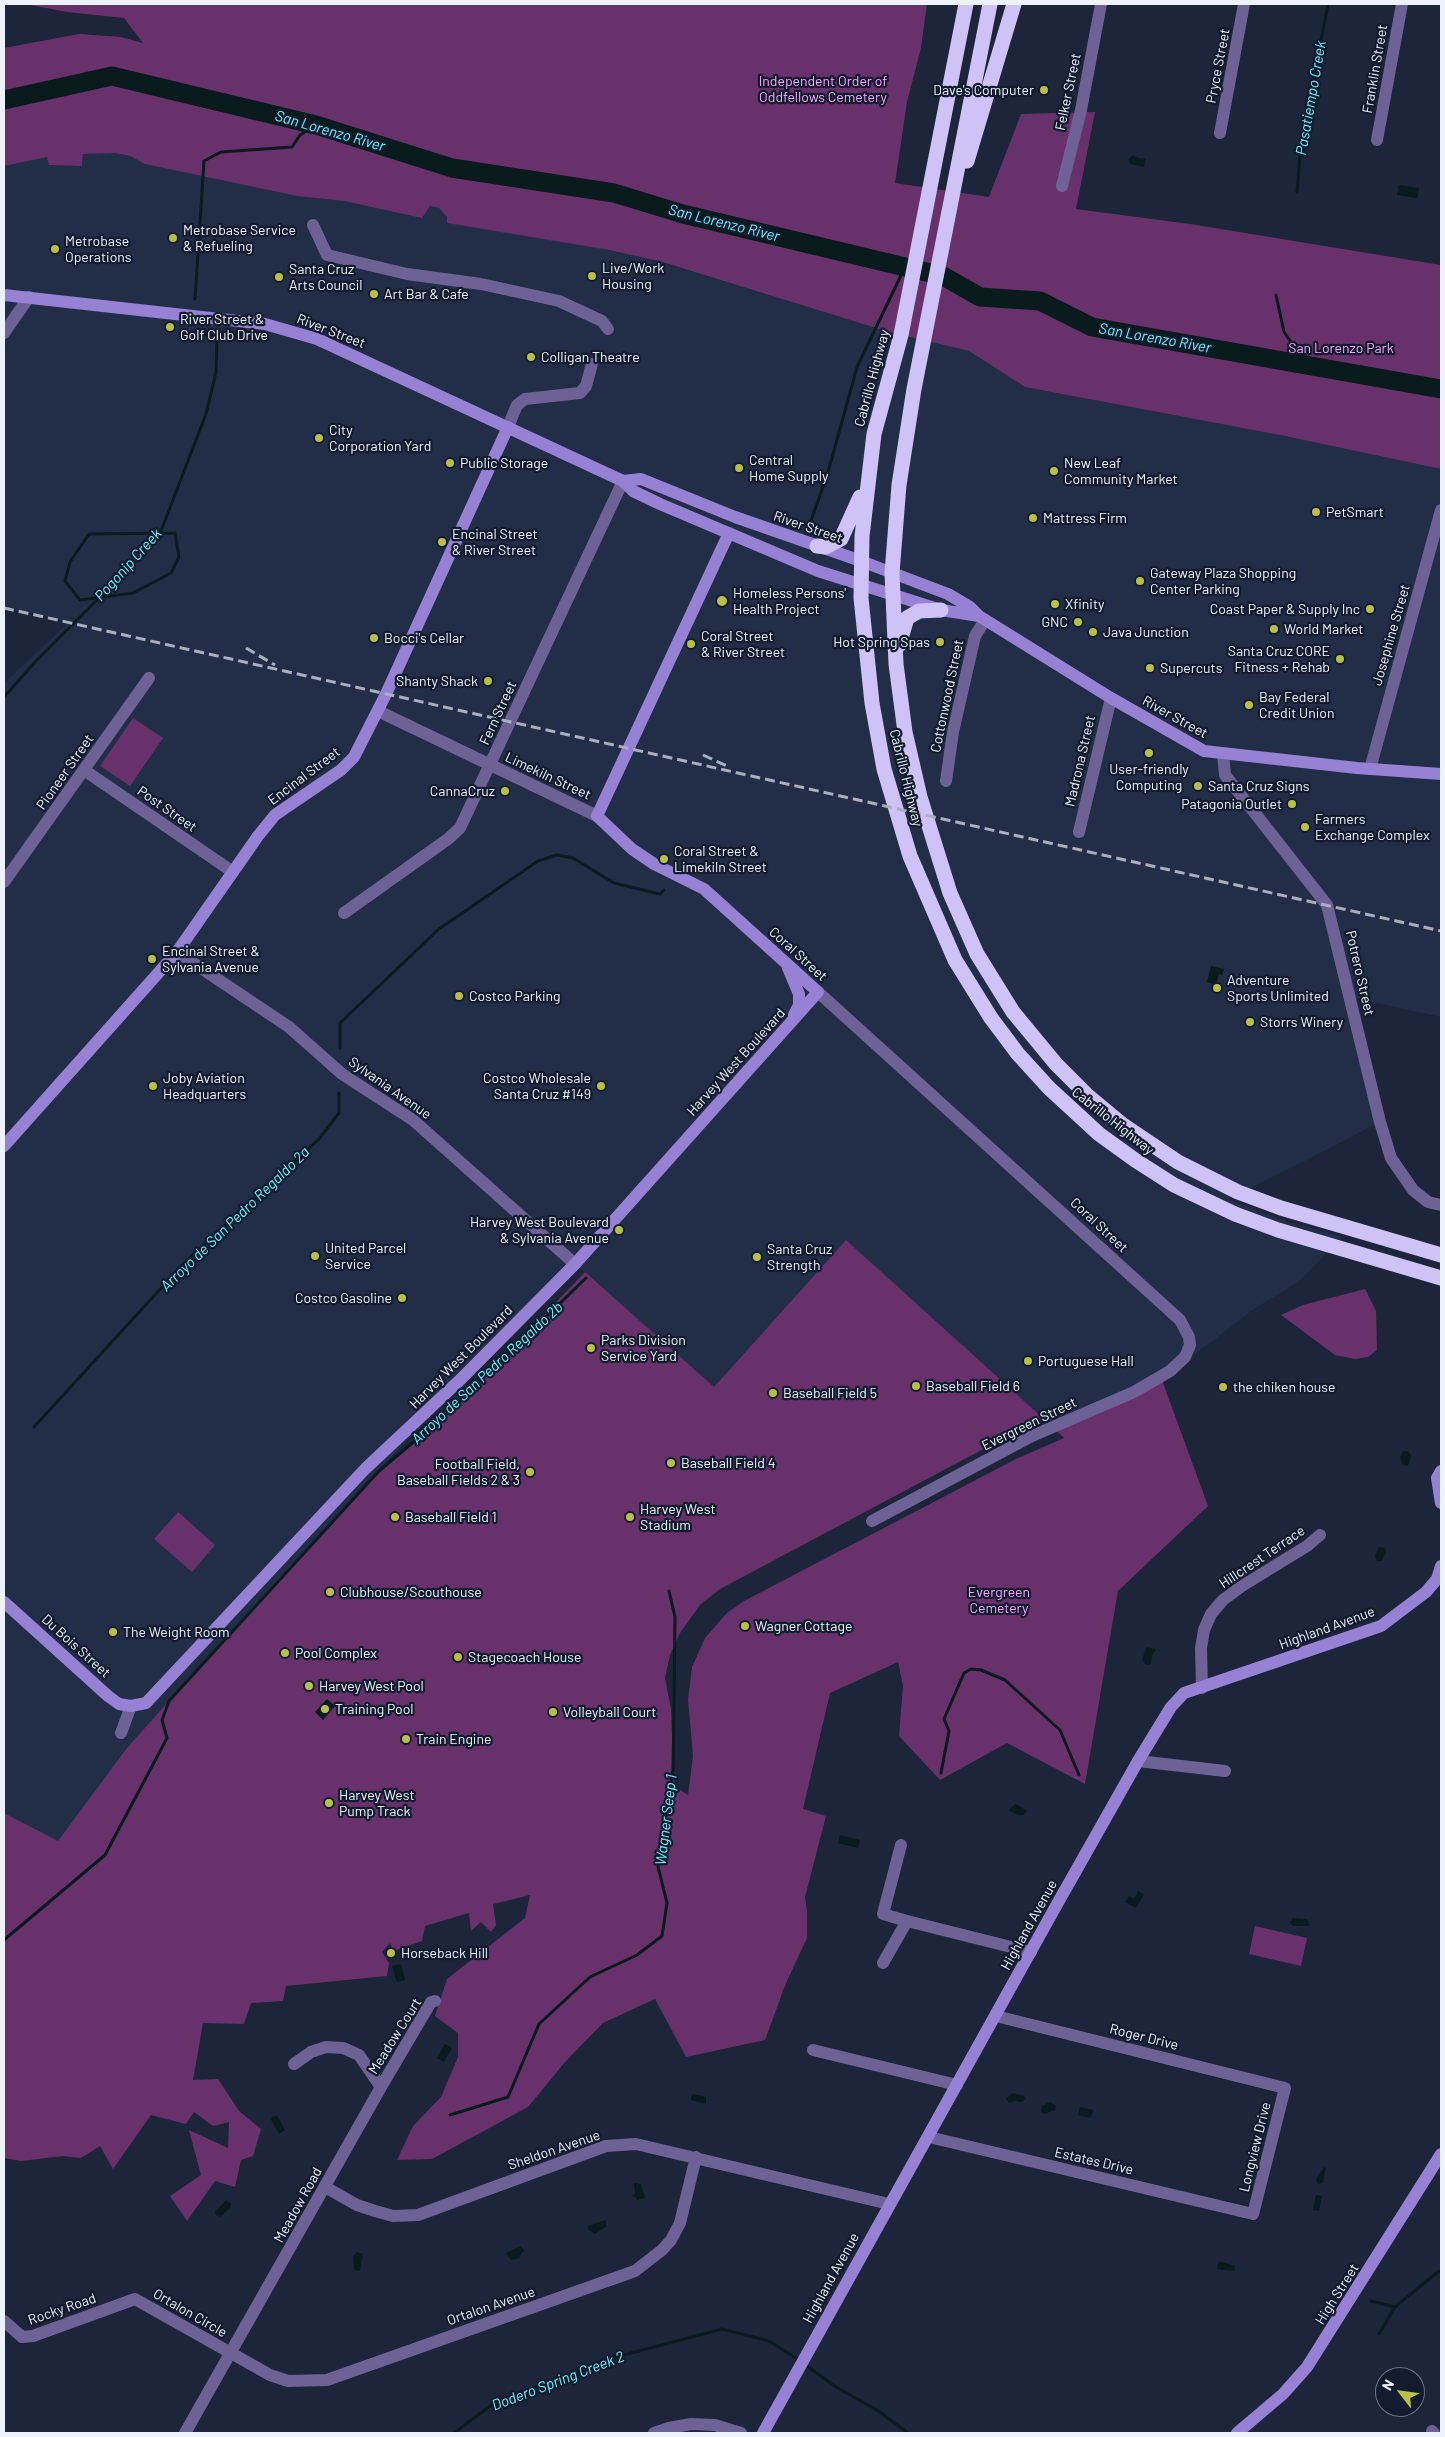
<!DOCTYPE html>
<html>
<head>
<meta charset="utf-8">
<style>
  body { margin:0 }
  #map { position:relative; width:1445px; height:2437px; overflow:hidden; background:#1c2539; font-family:Barlow,sans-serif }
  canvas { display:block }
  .frame { position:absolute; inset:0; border:5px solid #edf2fd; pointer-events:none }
  .north { position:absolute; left:1375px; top:2367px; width:50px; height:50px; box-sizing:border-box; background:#131c2e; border:1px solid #6a7281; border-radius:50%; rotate:300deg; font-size:14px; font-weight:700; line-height:20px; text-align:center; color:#edf2fd }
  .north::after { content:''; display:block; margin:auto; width:18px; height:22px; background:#bac046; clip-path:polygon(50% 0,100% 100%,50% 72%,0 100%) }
</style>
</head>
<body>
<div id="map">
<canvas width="1445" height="2437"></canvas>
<div class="frame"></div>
<div class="north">N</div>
</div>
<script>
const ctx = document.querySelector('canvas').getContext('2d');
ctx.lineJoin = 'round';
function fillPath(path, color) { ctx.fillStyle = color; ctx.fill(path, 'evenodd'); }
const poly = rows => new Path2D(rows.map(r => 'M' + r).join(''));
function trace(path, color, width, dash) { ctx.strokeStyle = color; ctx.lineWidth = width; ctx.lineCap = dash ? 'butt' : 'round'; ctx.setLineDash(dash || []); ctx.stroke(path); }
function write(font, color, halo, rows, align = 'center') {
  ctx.font = font + ' Barlow,sans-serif'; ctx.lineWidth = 4.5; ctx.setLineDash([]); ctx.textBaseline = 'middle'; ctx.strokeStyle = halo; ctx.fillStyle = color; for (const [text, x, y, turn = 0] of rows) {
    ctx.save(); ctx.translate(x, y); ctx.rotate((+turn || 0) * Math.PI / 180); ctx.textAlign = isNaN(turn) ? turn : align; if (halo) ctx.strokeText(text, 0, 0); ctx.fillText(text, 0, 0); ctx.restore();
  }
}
fillPath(poly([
  [107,152,130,156,145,164,209,177,297,196,344,201,422,218,430,206,439,208,447,217,447,223,548,238,644,257,889,332,969,351,1025,387,1285,436,1441,469,1441,1017,1354,998,1385,1119,1303,1162,1228,1199,1280,1219,1342,1237,1298,1282,1254,1309,1156,1384,1053,1428,845,1241,713,1388,573,1262,289,1567,58,1842,4,1813,4,683,69,622,4,607,4,166,48,156,49,165,82,166,83,154]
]), '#222e48');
fillPath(poly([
  [25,4,927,4,921,48,907,102,895,183,989,197,1021,114,1095,112,1076,209,1190,224,1441,265,1441,469,1285,436,1025,387,969,351,889,332,659,261,609,250,447,223,447,217,439,208,430,206,422,218,344,201,297,196,145,164,130,156,115,153,83,154,82,166,49,165,47,157,4,166,4,48,79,34,121,37,143,43,124,18,67,12],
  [133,718,163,738,130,786,100,766],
  [846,1240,1045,1420,1006,1437,720,1589,700,1605,680,1633,670,1655,665,1678,671,1709,674,1786,688,1795,693,1756,688,1699,692,1667,705,1638,727,1613,744,1601,1016,1459,1064,1438,1053,1428,1162,1380,1208,1506,1118,1591,1085,1784,1007,1743,940,1780,899,1736,903,1686,898,1662,830,1693,803,1809,826,1816,805,1897,807,1912,807,1938,786,1983,765,2040,686,2057,655,1999,603,2023,565,2062,528,2107,432,2159,397,2160,413,2126,441,2097,458,2057,458,2033,435,2016,447,1979,525,1918,530,1895,493,1904,496,1925,491,1932,481,1922,471,1931,469,1913,425,1926,422,1941,393,1951,390,1943,382,1952,389,1963,387,1976,286,1986,283,2001,251,2003,244,2024,203,2023,193,2080,218,2079,239,2111,261,2129,253,2156,241,2160,235,2187,215,2181,187,2221,170,2196,201,2175,189,2130,228,2148,229,2122,213,2126,194,2112,186,2124,151,2115,113,2169,100,2146,81,2158,63,2156,21,2161,4,2158,4,1813,58,1841,127,1748,289,1567,368,1483,498,1363,585,1272,714,1387],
  [1365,1289,1376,1311,1377,1350,1368,1357,1355,1359,1335,1355,1281,1315,1303,1305],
  [178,1512,215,1545,192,1572,154,1539],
  [1255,1926,1307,1938,1301,1966,1249,1954]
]), '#68316b');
fillPath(poly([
  [1133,155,1138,158,1146,158,1144,167,1130,164,1128,159],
  [1399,185,1419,188,1417,198,1397,195],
  [1211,966,1224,969,1222,975,1219,974,1216,985,1207,982],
  [1403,1451,1408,1451,1411,1456,1408,1466,1403,1465,1400,1457],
  [1379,1547,1385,1548,1386,1552,1382,1561,1377,1561,1375,1556],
  [1147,1647,1156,1649,1152,1656,1151,1664,1149,1665,1145,1664,1142,1659],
  [327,1699,335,1706,323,1720,315,1712],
  [1016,1804,1027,1811,1024,1815,1018,1815,1008,1810],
  [840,1835,860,1840,858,1848,838,1843],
  [1138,1891,1144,1894,1136,1908,1125,1902,1129,1896,1134,1899],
  [1293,1918,1307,1919,1310,1926,1293,1926,1290,1922],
  [401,1964,405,1980,397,1982,392,1966],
  [445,2044,452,2048,444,2062,437,2058],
  [1012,2093,1024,2096,1025,2099,1022,2102,1015,2101,1009,2103,1006,2099],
  [694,2094,706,2097,706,2104,691,2100,691,2096],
  [1050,2102,1056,2106,1055,2110,1044,2114,1041,2113,1042,2106],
  [1080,2107,1093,2110,1091,2118,1078,2115],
  [277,2115,285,2130,279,2134,270,2118],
  [1324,2167,1326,2168,1323,2183,1318,2184,1316,2179],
  [634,2183,641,2184,645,2198,637,2200,635,2196,632,2197,635,2194],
  [1316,2195,1322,2196,1319,2211,1313,2210],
  [226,2200,231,2204,230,2208,220,2217,216,2215,215,2212],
  [605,2220,607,2226,595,2234,588,2229,588,2226],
  [520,2246,524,2250,519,2258,511,2260,506,2253],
  [357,2252,363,2254,360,2271,354,2270,353,2256],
  [1219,2261,1235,2266,1234,2271,1217,2269]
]), '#091b1c');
trace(poly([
  [1297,192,1301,144,1328,4],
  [1276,295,1284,332,1307,365],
  [195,299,204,161,221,152,292,147,300,135,316,125],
  [175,533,179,557,171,573,133,593,80,600,65,581,70,562,89,534,175,533],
  [805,537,827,476,857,367,905,267],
  [4,697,37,660,138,559,161,531,206,414,216,372,217,337,197,331],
  [340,1048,340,1023,439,929,538,861,557,855,573,858,614,883,660,894,664,890],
  [34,1427,185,1262,318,1140,339,1113,339,1093],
  [941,1773,949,1731,944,1719,964,1673,971,1669,981,1670,1005,1680,1060,1730,1079,1775],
  [4,1940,105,1855,167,1738,162,1720,169,1701,379,1471,442,1418,586,1278],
  [450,2115,508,2097,539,2024,590,1977,637,1955,662,1936,667,1903,658,1867,673,1769,674,1709,675,1617,669,1591],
  [1371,2301,1395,2307,1439,2271,1441,2272],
  [1379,2334,1395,2307],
  [804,2364,836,2387,877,2410,908,2433],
  [454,2433,490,2406,605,2360,722,2329,769,2341,799,2360]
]), '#091b1c', 3);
trace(poly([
  [4,100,112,76,316,125,452,168,614,193,683,214,943,276,980,297,1040,301,1092,327,1441,389]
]), '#091b1c', 19);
trace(poly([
  [1220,133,1244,4],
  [1377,140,1402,4],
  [1062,186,1081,110,1101,4],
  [313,225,327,255,407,274,481,284,559,301,602,321,608,329],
  [4,333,29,297],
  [508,427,517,405,525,399,580,393,586,386,592,364],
  [378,711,597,816],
  [1223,754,1225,775,1327,905,1380,1122,1391,1158,1413,1190,1428,1202,1441,1205],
  [1370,769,1441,510],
  [84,770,233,872],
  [946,781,953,732,975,636,985,620],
  [1079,832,1111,698],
  [4,882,149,678],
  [344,913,448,839,460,828,623,481],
  [177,952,289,1027,342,1074,413,1120,575,1264],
  [818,992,1180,1320,1189,1337,1190,1345,1185,1357,1170,1371,1134,1392,1032,1436,872,1521],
  [1202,1688,1201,1648,1204,1630,1211,1614,1223,1600,1242,1586,1307,1546,1320,1535],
  [121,1733,131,1706],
  [1138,1761,1225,1771],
  [907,1921,1031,1952],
  [883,1963,907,1921,883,1914,901,1845],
  [813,2050,957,2085],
  [294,2064,311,2052,326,2047,343,2048,359,2055,381,2087],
  [929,2137,1253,2214,1285,2088,996,2016],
  [325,2187,357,2205,375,2211,393,2216,418,2215,606,2146,636,2144,889,2204],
  [4,2321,22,2337,33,2336,135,2299,270,2375,288,2381,327,2380,635,2271,662,2250,671,2240,680,2223,696,2157],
  [1432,2431,1434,2433],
  [185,2433,381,2087,431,2002,435,2001],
  [654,2433,669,2428,691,2424,715,2425,741,2433]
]), '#6e6195', 12);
trace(poly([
  [4,295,265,324,317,339,623,481,633,491,660,504,818,571,941,610,979,616],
  [623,481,641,479,735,517,861,561,948,594,970,607,979,616,1111,698,1204,751,1357,768,1441,774],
  [788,968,799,994,799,1005,794,1015],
  [4,1146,177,952,258,836,275,815,341,770,354,757,386,694,508,427],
  [1441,1471,1437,1478,1441,1503],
  [4,1602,108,1696,119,1704,131,1706,146,1703,365,1469,461,1379,575,1264,818,992,704,889,654,864,632,849,597,816,729,533],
  [763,2433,1056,1906,1138,1761,1171,1707,1184,1693,1381,1626,1426,1592,1437,1579,1441,1566],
  [1237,2433,1283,2394,1307,2367,1441,2154]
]), '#9781d4', 12);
trace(poly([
  [966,4,901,335,874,434,862,536,861,598,872,703,884,769,910,856,955,960,991,1018,1018,1054,1049,1088,1099,1134,1135,1160,1174,1185,1235,1214,1278,1230,1441,1278],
  [990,4,914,389,899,485,892,573,896,664,905,732,920,797,950,893,977,954,1013,1012,1056,1064,1088,1096,1123,1125,1178,1162,1238,1192,1281,1208,1441,1255],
  [967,161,1014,4],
  [817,546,826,547,841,539,860,497],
  [899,645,907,618,919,611,941,610]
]), '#cec2f6', 15);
trace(poly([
  [4,608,1441,931],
  [246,648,275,665],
  [703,755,729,767]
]), '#a8afbd', 3, [10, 5]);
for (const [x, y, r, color] of [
  [1044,90,5,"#bac046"],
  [173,238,5,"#bac046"],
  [55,249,5,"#bac046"],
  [592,276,5,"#bac046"],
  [279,277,5,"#bac046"],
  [374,294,5,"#bac046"],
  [170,327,5,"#bac046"],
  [531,357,5,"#bac046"],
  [319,438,5,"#bac046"],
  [450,463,5,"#bac046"],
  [739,468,5,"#bac046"],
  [1054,471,5,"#bac046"],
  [1316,512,5,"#bac046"],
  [1033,518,5,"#bac046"],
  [442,542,5,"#bac046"],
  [1140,581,5,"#bac046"],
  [722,601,6,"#bac046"],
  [1055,604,5,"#bac046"],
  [1370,609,5,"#bac046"],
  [1078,622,5,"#bac046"],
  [1274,629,5,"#bac046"],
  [1093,632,5,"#bac046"],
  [374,638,5,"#bac046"],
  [940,642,5,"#bac046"],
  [691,644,5,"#bac046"],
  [1340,659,5,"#bac046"],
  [1150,668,5,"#bac046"],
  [488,681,5,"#bac046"],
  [1249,705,5,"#bac046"],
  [1149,753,5,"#bac046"],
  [1198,786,5,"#bac046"],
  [505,791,5,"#bac046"],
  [1292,804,5,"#bac046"],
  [1305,827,5,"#bac046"],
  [664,859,5,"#bac046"],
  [152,959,5,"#bac046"],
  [1217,988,5,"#bac046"],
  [459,996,5,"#bac046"],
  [1250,1022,5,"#bac046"],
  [153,1086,5,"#bac046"],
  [601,1086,5,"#bac046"],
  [619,1230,5,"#bac046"],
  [315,1256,5,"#bac046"],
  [757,1257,5,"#bac046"],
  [402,1298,5,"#bac046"],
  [591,1348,5,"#bac046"],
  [1028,1361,5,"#bac046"],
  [916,1386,5,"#bac046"],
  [1223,1387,5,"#bac046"],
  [773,1393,5,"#bac046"],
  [671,1463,5,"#bac046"],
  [530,1472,5,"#bac046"],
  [395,1517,5,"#bac046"],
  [630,1517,5,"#bac046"],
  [330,1592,5,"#bac046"],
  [745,1626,5,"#bac046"],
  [113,1632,5,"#bac046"],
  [285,1653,5,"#bac046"],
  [458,1657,5,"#bac046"],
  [309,1686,5,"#bac046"],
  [325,1709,5,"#bac046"],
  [553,1712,5,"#bac046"],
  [406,1739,5,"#bac046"],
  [329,1803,5,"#bac046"],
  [391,1953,5,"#bac046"]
]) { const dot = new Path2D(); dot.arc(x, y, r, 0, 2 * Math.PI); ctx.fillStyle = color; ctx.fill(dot); trace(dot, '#131c2e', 2); }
write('14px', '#edf2fd', '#131c2e', [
  ["Pryce Street",1218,66,-79],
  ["Franklin Street",1375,69,-80],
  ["Felker Street",1068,92,-78],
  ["River Street",331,331,21],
  ["Cabrillo Highway",872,378,-75],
  ["River Street",808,527,19],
  ["Josephine Street",1391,635,-74],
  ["Cottonwood Street",947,696,-78],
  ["Fern Street",498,713,-65],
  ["River Street",1175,717,29],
  ["Madrona Street",1080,761,-77],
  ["Pioneer Street",65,772,-55],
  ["Encinal Street",304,776,-37],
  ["Limekiln Street",548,776,25],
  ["Cabrillo Highway",906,778,76],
  ["Post Street",167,809,35],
  ["Coral Street",798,954,42],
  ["Potrero Street",1360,973,77],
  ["Harvey West Boulevard",736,1062,-48],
  ["Sylvania Avenue",390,1088,35],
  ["Cabrillo Highway",1113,1121,38],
  ["Coral Street",1099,1225,43],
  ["Harvey West Boulevard",461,1357,-45],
  ["Evergreen Street",1029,1424,-26],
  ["Hillcrest Terrace",1262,1557,-34],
  ["Highland Avenue",1327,1628,-20],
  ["Du Bois Street",76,1646,42],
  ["Highland Avenue",1029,1925,-61],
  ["Meadow Court",395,2036,-58],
  ["Roger Drive",1144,2037,14],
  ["Longview Drive",1255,2147,-76],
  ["Sheldon Avenue",554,2150,-19],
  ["Estates Drive",1094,2161,13],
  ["Meadow Road",298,2205,-61],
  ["Highland Avenue",831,2278,-61],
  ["High Street",1337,2294,-58],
  ["Ortalon Avenue",491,2306,-19],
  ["Rocky Road",62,2309,-19],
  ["Ortalon Circle",190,2313,30]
]);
write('14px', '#faa4fd', '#131c2e', [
  ["Independent Order of",823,81],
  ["Oddfellows Cemetery",823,97],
  ["San Lorenzo Park",1341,348],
  ["Evergreen",999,1592],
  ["Cemetery",999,1608]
]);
write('14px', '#edf2fd', '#131c2e', [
  ["Dave's Computer",1034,90,"right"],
  ["Metrobase Service",183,230],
  ["& Refueling",183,246],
  ["Metrobase",65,241],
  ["Operations",65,257],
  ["Live/Work",602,268],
  ["Housing",602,284],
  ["Santa Cruz",289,269],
  ["Arts Council",289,285],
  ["Art Bar & Cafe",384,294],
  ["River Street &",180,319],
  ["Golf Club Drive",180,335],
  ["Colligan Theatre",541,357],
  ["City",329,430],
  ["Corporation Yard",329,446],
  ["Central",749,460],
  ["Home Supply",749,476],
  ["Public Storage",460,463],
  ["New Leaf",1064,463],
  ["Community Market",1064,479],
  ["PetSmart",1326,512],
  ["Mattress Firm",1043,518],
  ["Encinal Street",452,534],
  ["& River Street",452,550],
  ["Gateway Plaza Shopping",1150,573],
  ["Center Parking",1150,589],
  ["Homeless Persons'",733,593],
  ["Health Project",733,609],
  ["Xfinity",1065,604],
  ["Coast Paper & Supply Inc",1360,609,"right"],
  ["GNC",1068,622,"right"],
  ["World Market",1284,629],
  ["Java Junction",1103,632],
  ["Coral Street",701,636],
  ["& River Street",701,652],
  ["Bocci's Cellar",384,638],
  ["Hot Spring Spas",930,642,"right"],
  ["Santa Cruz CORE",1330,651,"right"],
  ["Fitness + Rehab",1330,667,"right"],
  ["Supercuts",1160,668],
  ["Shanty Shack",478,681,"right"],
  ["Bay Federal",1259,697],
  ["Credit Union",1259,713],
  ["User-friendly",1149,769,"center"],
  ["Computing",1149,785,"center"],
  ["Santa Cruz Signs",1208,786],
  ["CannaCruz",495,791,"right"],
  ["Patagonia Outlet",1282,804,"right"],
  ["Farmers",1315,819],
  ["Exchange Complex",1315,835],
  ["Coral Street &",674,851],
  ["Limekiln Street",674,867],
  ["Encinal Street &",162,951],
  ["Sylvania Avenue",162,967],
  ["Adventure",1227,980],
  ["Sports Unlimited",1227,996],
  ["Costco Parking",469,996],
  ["Storrs Winery",1260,1022],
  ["Joby Aviation",163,1078],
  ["Headquarters",163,1094],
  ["Costco Wholesale",591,1078,"right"],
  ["Santa Cruz #149",591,1094,"right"],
  ["Harvey West Boulevard",609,1222,"right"],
  ["& Sylvania Avenue",609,1238,"right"],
  ["United Parcel",325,1248],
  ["Service",325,1264],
  ["Santa Cruz",767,1249],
  ["Strength",767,1265],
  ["Costco Gasoline",392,1298,"right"],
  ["Parks Division",601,1340],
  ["Service Yard",601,1356],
  ["Portuguese Hall",1038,1361],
  ["Baseball Field 6",926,1386],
  ["the chiken house",1233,1387],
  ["Baseball Field 5",783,1393],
  ["Baseball Field 4",681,1463],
  ["Football Field,",520,1464,"right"],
  ["Baseball Fields 2 & 3",520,1480,"right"],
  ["Harvey West",640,1509],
  ["Stadium",640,1525],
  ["Baseball Field 1",405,1517],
  ["Clubhouse/Scouthouse",340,1592],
  ["Wagner Cottage",755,1626],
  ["The Weight Room",123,1632],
  ["Pool Complex",295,1653],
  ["Stagecoach House",468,1657],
  ["Harvey West Pool",319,1686],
  ["Training Pool",335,1709],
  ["Volleyball Court",563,1712],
  ["Train Engine",416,1739],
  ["Harvey West",339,1795],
  ["Pump Track",339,1811],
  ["Horseback Hill",401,1953]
], 'left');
write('italic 15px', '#68f2ff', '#131c2e', [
  ["Pasatiempo Creek",1311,98,-80],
  ["San Lorenzo River",330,131,16],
  ["San Lorenzo River",724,223,14],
  ["San Lorenzo River",1155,338,10],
  ["Pogonip Creek",128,565,-48],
  ["Arroyo de San Pedro Regaldo 2a",235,1219,-44],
  ["Arroyo de San Pedro Regaldo 2b",487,1373,-43],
  ["Wagner Seep 1",666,1820,-83],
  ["Dodero Spring Creek 2",558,2381,-21]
]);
</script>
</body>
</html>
